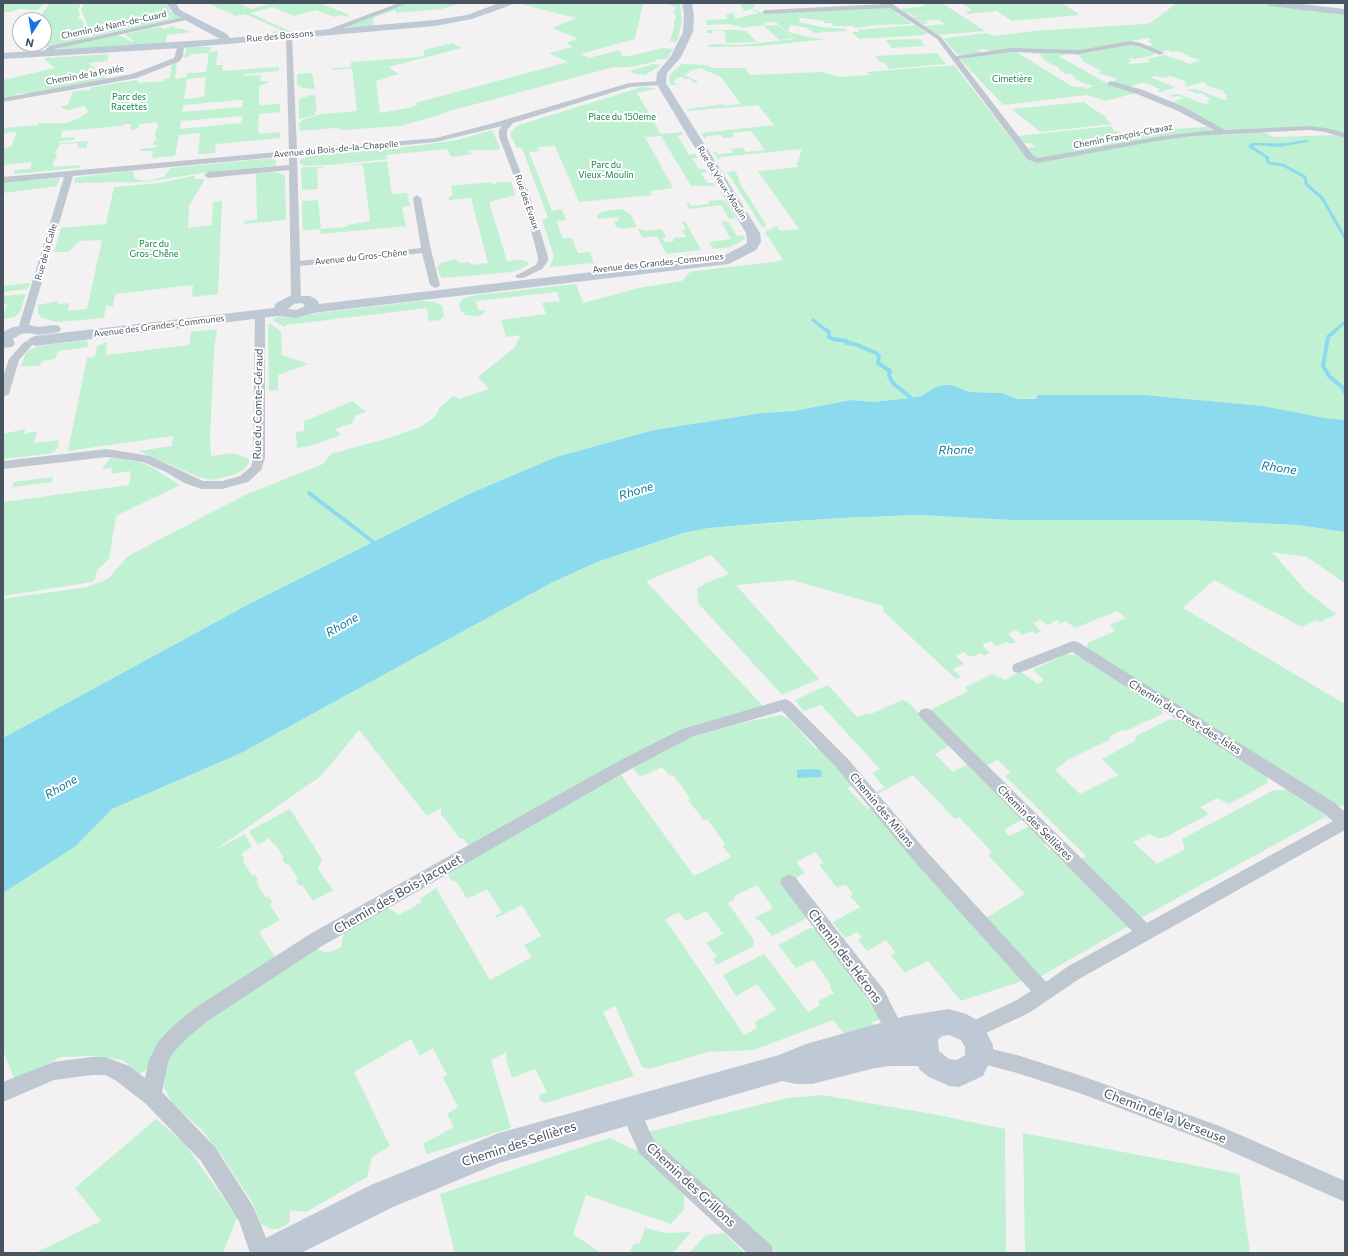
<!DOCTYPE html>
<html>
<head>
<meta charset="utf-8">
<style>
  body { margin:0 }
  #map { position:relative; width:1348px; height:1256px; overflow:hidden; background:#f3f1f1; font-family:Commissioner,sans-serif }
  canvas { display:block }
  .frame { position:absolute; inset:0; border:4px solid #48545f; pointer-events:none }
  .north { position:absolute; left:12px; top:12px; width:40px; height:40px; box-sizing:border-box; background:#fff; border:1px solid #b6bbbf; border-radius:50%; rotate:192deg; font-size:11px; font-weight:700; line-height:16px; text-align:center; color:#48545f }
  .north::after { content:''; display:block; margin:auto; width:14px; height:18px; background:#1672e8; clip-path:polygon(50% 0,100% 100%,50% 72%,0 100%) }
</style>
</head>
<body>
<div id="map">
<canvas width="1348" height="1256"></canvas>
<div class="frame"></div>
<div class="north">N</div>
</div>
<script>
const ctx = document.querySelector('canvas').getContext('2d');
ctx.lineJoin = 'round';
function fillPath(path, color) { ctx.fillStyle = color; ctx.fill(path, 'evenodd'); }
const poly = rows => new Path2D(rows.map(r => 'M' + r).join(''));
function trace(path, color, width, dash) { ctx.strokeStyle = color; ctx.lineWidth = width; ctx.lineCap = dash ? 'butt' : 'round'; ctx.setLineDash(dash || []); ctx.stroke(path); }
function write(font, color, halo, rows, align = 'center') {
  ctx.font = font + ' Commissioner,sans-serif'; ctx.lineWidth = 4; ctx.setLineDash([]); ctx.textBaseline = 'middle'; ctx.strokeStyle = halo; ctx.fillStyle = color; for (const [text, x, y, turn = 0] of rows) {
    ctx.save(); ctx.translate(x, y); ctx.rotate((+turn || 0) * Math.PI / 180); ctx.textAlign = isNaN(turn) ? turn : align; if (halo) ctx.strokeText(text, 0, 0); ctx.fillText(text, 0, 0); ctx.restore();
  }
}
fillPath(poly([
  [3,3,45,3,38,10,19,9,10,12,3,12],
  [81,3,78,10,80,16,78,17,79,20,82,20,89,37,43,48,44,20,42,20,42,14,49,4],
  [84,3,166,3,170,11,181,18,92,36,81,10],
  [207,3,238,3,251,9,273,3,319,3,350,15,347,16,351,18,340,15,334,17,316,10,294,16,273,7,250,13,292,32,264,35,281,30,245,14,236,16],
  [408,3,462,3,441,9,396,13,395,10,375,17,373,20,374,26,338,28],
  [517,3,643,3,635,39,580,54,589,58,619,50,622,56,630,56,662,48,673,49,667,59,658,59,654,62,630,67,614,67,446,112,439,115,400,126,343,130,335,128,300,131,299,123,305,119,322,114,357,111,352,68,333,70,333,68,351,67,351,62,419,57,424,55,424,50,452,43,462,48,388,67,399,74,376,81,380,113,408,108,418,105,415,103,568,62,549,53,573,47,566,43,578,39,553,28,576,18],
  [665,3,680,3,682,21,677,42,670,41,675,24,673,22,675,21,676,15,673,14,676,7],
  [740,3,755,3,754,5,755,7,751,8,764,14,889,7,898,13,897,15,900,15,912,24,876,25,855,28,853,26,832,26,833,23,824,23,824,21,803,18,800,18,799,22,821,27,845,29,846,31,816,33,812,32,812,30,808,30,809,28,790,25,788,31,792,33,813,38,827,39,798,42,776,22,764,22,766,25,740,28,740,26,731,25,731,24,707,25,706,20,727,19,726,15,734,12,735,18,738,18,758,13,752,9,744,11],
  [925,3,942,3,985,31,939,35,925,26,945,24,939,20,933,20,925,21,929,24,923,24,912,17,933,14,913,16,900,9,925,6,922,4],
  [957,3,1062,3,1080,15,1012,21,997,11,968,14,965,12,972,10,961,3],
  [1177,3,1262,3,1345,13,1345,420,1325,418,1263,406,1144,395,1017,399,1002,393,969,392,952,385,936,387,921,396,911,398,873,402,851,400,794,411,762,413,654,430,556,457,469,494,249,604,3,738,3,599,88,587,108,579,128,556,245,495,323,464,331,454,392,437,420,427,435,417,440,407,452,397,454,396,460,399,489,389,478,377,514,348,521,335,506,337,501,320,546,314,542,303,560,301,557,292,476,301,478,310,486,310,482,315,475,316,466,315,462,312,459,307,460,302,465,298,476,295,576,284,583,303,639,288,682,281,690,272,695,271,774,262,783,260,765,232,777,226,780,231,799,229,758,171,799,167,797,164,802,149,720,157,721,159,718,159,713,152,716,152,718,154,733,153,731,149,743,148,746,152,765,150,751,131,732,133,735,137,726,138,723,138,721,135,706,136,707,138,704,138,701,133,774,125,758,105,687,111,687,109,724,104,725,106,741,104,721,77,700,68,688,71,690,72,684,75,697,81,697,83,688,83,693,83,690,79,685,79,683,77,676,78,677,80,673,81,676,84,680,85,670,85,669,78,670,74,682,64,707,65,713,68,745,68,750,75,822,72,840,77,869,75,867,72,954,65,1023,154,1032,154,1028,148,1035,147,1030,143,1024,143,1017,136,1111,126,1114,131,1123,133,1137,131,1207,127,1221,135,1261,131,1274,137,1341,135,1325,129,1224,131,1183,108,1186,107,1170,103,1184,98,1178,96,1173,97,1168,95,1179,94,1204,104,1210,103,1206,101,1211,99,1201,93,1199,94,1186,90,1196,89,1224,100,1228,99,1225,97,1228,96,1223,92,1225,91,1204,85,1207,84,1204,82,1187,87,1184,84,1187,82,1171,76,1162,78,1155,76,1150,77,1175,87,1174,88,1159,92,1157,92,1160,89,1144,82,1130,87,1112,82,1118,79,1101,74,1098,72,1102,71,1082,61,1084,61,1078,55,1069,54,1058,56,1112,86,1117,85,1139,92,1106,101,1087,95,1003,105,960,59,1013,50,1073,87,1083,87,1087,89,1093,86,1088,84,1085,84,1074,78,1076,78,1069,73,1066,74,1058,69,1060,68,1043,60,1045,59,1038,53,1034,54,1029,51,1088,53,1133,44,1156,53,1154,55,1135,59,1129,58,1131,61,1127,63,1131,64,1150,62,1147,59,1165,55,1190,64,1200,60,1193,58,1178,51,1172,52,1168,50,1160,52,1147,46,1154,45,1147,41,1152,40,1148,38,1080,51,1011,49,990,51,984,49,978,50,981,53,962,55,957,54,944,39,946,38,987,33,993,36,1034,31,1145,24,1150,23],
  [778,25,793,38,779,40,764,26],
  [915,25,928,34,924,34,925,35,859,39,852,32,858,32,859,30],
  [169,26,172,26,179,29,184,29,191,32,167,35,165,43,52,51,53,48,117,34,130,41,134,41,125,34,159,27,163,29,169,28],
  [707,30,734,30,746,31,757,42,726,43,725,31,713,30,712,33,707,33],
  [794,39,798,42,762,46,708,47,708,45,713,44,740,45],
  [920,39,925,46,892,48,886,40],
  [187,47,212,47,209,52,218,51,216,65,223,65,222,71,279,67,279,71,245,74,244,76,261,75,260,81,269,81,266,84,259,86,259,105,280,104,280,112,259,114,258,134,280,132,280,138,216,144,215,153,198,154,200,133,179,135,175,156,152,158,153,151,140,151,140,149,157,147,157,145,153,145,154,141,156,141,156,136,154,136,158,125,157,125,157,122,140,124,137,129,130,130,131,124,124,124,122,126,62,131,61,138,75,137,74,140,60,141,59,143,88,141,86,148,78,148,78,143,60,144,55,153,57,153,56,159,54,159,53,167,81,165,79,168,14,174,15,170,30,169,32,162,3,165,3,148,11,147,17,132,3,133,3,128,38,125,39,123,66,123,78,119,88,112,85,106,68,110,61,108,62,106,68,105,73,91,89,90,92,87,137,80,138,83,164,81,164,79,170,78,172,63,177,62,175,79,187,77,187,73,206,72,209,53,191,54,190,56,184,58],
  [206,77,204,96,203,97,184,99,187,79],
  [239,100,243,100,242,107,182,112,183,105],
  [242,116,242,123,180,129,181,121],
  [937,53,946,64,889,69,884,62,880,62,875,56],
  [109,54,107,61,88,63,110,81,40,91,39,92,26,95,25,93,15,94,15,97,3,99,3,80,55,68,44,59,45,58],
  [653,64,661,65,645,75,635,74,630,71],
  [312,73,315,89,302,88,297,85,297,74],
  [642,87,655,88,655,89,637,93,661,134,682,132,684,134,678,136,689,155,695,154,697,158,692,158,699,169,705,169,707,172,701,173,707,183,713,183,716,186,691,186,661,136,645,137,673,188,650,191,652,195,579,202,555,146,538,147,539,151,529,152,552,211,562,209,566,220,556,221,563,238,572,238,578,253,590,252,594,263,550,267,553,258,553,253,542,220,548,218,522,148,517,148,511,136,511,131,519,125],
  [315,94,317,112,315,112,315,115,316,115,299,119,299,99],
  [1084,102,1107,118,1105,118,1112,124,1040,132,1012,109],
  [492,130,500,148,499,150,468,150,472,154,451,157,447,149,387,155,387,159,329,165,304,166,300,163,300,160,309,156,422,145,457,140],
  [274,158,276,160,276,165,273,166,202,173,146,182,74,183,75,178,78,177,132,171,134,172,134,178,139,180,148,181,164,177,171,168],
  [387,161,392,194,407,193,410,206,402,207,406,226,321,234,320,229,303,231,302,201,318,200,321,229,347,227,347,225,370,221,363,165,349,165],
  [303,167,325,167,317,169,318,189,302,190,301,169],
  [735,171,739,179,739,182,766,224,765,227,762,227,727,172],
  [271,172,280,173,285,176,286,220,244,224,244,221,257,220,256,173],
  [193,176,195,177,194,179,205,179,189,206,188,228,212,225,213,202,222,201,218,294,192,297,193,285,115,294,113,306,106,306,104,318,57,322,42,318,38,314,38,305,58,301,57,304,69,303,68,311,87,309,102,240,79,241,69,252,54,252,61,228,106,224,114,187,160,183],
  [60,178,57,186,3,193,3,183],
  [491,182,492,184,496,184,496,182,511,182,515,195,489,202,507,261,521,260,528,262,529,264,523,268,512,272,443,278,440,276,437,267,441,263,455,259,460,263,470,262,471,265,488,263,471,198,449,200,449,197,453,195,451,186],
  [721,200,725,201,736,218,729,219,721,205,689,209,686,204,689,203,691,206,710,204,708,201],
  [622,209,631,215,637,227,622,229,616,227,614,222,619,221,618,217,598,219,597,215,604,211],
  [685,221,701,250,666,254,657,236,642,238,638,229,647,231,662,229,666,237,663,239,665,242,674,241,673,238,686,237,682,230,686,229,682,222],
  [728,221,737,236,744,235,745,239,730,247,713,249,709,242,731,239,721,222],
  [30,283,28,289,3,292,3,286],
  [26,294,20,312,15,317,3,319,7,304,3,304,3,296],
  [421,301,435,302,442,306,444,316,440,320,429,321,427,308,286,325,285,327,274,321,273,319,278,317,299,318,310,314],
  [271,324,281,332,282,355,308,364,278,375,278,390,269,391,268,325],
  [217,329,214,351,210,436,211,456,233,453,249,459,249,463,244,469,236,474,212,480,199,477,138,451,172,446,173,436,68,451,87,358,95,357,97,346,107,342,106,355,189,345,191,332],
  [87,340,88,347,58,351,55,359,43,361,39,366,21,366,25,355,29,350,39,346],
  [353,401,366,412,356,415,352,423,335,429,341,435,313,445,297,448,296,432,304,431,304,423,302,422],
  [25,429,24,434,37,431,34,443,59,440,58,447,54,452,48,454,3,459,3,434],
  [110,458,140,462,153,468,180,485,116,516,109,559,97,570,95,579,92,582,3,596,3,502,129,485,131,471,111,474,112,468,102,469],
  [53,477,52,482,12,487,14,482],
  [919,515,1012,520,1188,520,1298,525,1345,532,1345,583,1307,557,1272,552,1305,590,1336,614,1321,622,1316,620,1302,627,1214,580,1183,608,1345,704,1345,806,1338,806,1087,648,1088,643,1115,631,1110,625,1126,618,1117,611,1075,628,1066,621,1060,623,1057,620,1047,625,1041,620,1033,623,1041,631,1035,634,1032,631,1022,635,1016,630,1008,634,1016,642,1010,644,1007,642,996,646,991,641,982,645,990,653,984,656,981,653,970,657,964,652,956,656,964,664,953,669,961,677,956,679,884,612,883,606,792,580,736,585,819,679,782,695,698,603,697,589,704,584,729,574,711,555,646,581,763,706,682,729,621,761,470,847,463,838,460,839,441,814,441,808,427,816,359,730,321,776,215,850,245,834,252,847,241,854,244,858,243,861,252,876,255,875,258,879,256,882,266,898,268,896,272,901,270,905,280,920,259,932,275,957,160,1042,147,1069,138,1075,123,1060,91,1056,61,1057,15,1080,3,1051,3,893,76,846,112,809,241,753,551,583,597,562,683,533,709,528,840,518],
  [1067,654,1080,656,1161,708,1162,714,1126,731,1121,730,1109,737,1111,739,1069,759,1055,770,1080,794,1118,775,1102,759,1135,741,1136,736,1170,719,1182,721,1266,773,1268,783,1229,804,1217,798,1200,807,1209,814,1164,838,1157,838,1149,834,1133,842,1157,864,1185,849,1182,839,1274,790,1290,790,1323,812,1325,817,1139,919,1079,860,1086,856,1005,776,1010,772,998,760,985,766,929,711,968,691,965,687,993,674,1005,680,1020,671,1038,684,1044,680,1033,670],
  [828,685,857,717,867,713,869,715,902,700,908,702,950,745,935,754,953,772,968,764,1023,819,1004,830,1009,836,1027,827,1033,828,1047,843,1044,845,1049,850,1055,850,1130,925,1038,978,986,918,1025,894,988,855,992,852,959,817,955,819,913,775,875,795,874,793,885,788,872,773,880,769,821,705,804,711,795,700],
  [780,715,788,718,816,749,819,748,853,785,847,788,867,808,872,809,1024,979,1019,982,961,1001,928,961,905,973,891,955,896,953,886,940,867,951,858,940,862,937,857,932,845,938,833,922,860,907,850,896,853,894,847,886,843,885,837,888,819,865,824,863,815,852,796,862,805,873,783,885,806,915,805,919,772,936,760,921,754,918,773,908,757,885,737,895,734,897,735,899,728,903,754,940,753,946,717,965,713,959,717,956,706,943,723,934,706,911,686,921,679,912,665,919,744,1035,757,1028,755,1022,776,1010,757,984,736,996,723,975,764,954,808,1012,820,1005,818,1001,834,993,829,986,831,985,813,960,796,968,778,945,810,928,817,929,864,991,862,993,882,1019,872,1022,874,1027,846,1036,833,1020,754,1050,708,1052,650,1069,642,1067,615,1006,603,1012,634,1076,545,1103,540,1100,539,1095,547,1092,535,1069,512,1078,506,1059,507,1052,491,1060,511,1128,427,1154,423,1144,454,1127,447,1114,458,1107,443,1078,447,1075,433,1048,420,1056,411,1039,354,1072,390,1146,372,1157,367,1177,306,1212,290,1210,290,1222,279,1229,271,1229,261,1224,254,1205,222,1156,203,1131,172,1103,164,1087,165,1067,173,1049,191,1031,314,948,328,953,341,947,344,931,386,907,399,915,422,902,420,899,436,888,490,980,532,957,524,945,541,936,522,905,496,918,495,916,502,912,487,889,467,899,457,882,451,880,446,872,621,775,694,876,731,857,723,846,725,844,707,819,704,821,696,810,688,800,690,798,673,775,670,776,662,767,640,777,633,768,690,738,746,722],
  [290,809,322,859,318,869,333,890,313,901,303,886,299,885,296,881,298,879,289,864,285,864,282,859,284,858,275,844,272,843,269,838,258,845,249,831],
  [822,1095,938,1115,1005,1129,1006,1253,777,1253,742,1220,652,1141,647,1132,788,1098],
  [156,1119,184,1143,237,1217,223,1253,35,1253,101,1221,75,1188],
  [1023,1133,1239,1174,1250,1253,1025,1253],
  [609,1138,640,1152,684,1195,684,1209,671,1224,586,1195,573,1234,601,1253,455,1253,440,1194],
  [645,1228,665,1233,691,1232,673,1253,629,1253,634,1244,640,1243],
  [724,1233,745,1253,689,1253,706,1235]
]), '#c0f1d3');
fillPath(poly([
  [947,385,952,385,969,392,1002,393,1017,399,1036,399,1038,395,1144,395,1263,406,1325,418,1345,420,1345,532,1298,525,1188,520,1012,520,919,515,840,518,768,523,709,528,683,533,597,562,551,583,241,753,112,809,76,846,3,893,3,738,249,604,469,494,556,457,654,430,762,413,794,411,851,400,873,402,911,398,921,396,936,387],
  [810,769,821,770,822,777,797,778,797,770]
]), '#8cdaee');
trace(poly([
  [1251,146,1253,144,1281,145,1307,141]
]), '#8cdaee', 2.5);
trace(poly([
  [1252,145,1250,146,1268,158,1267,160,1269,163,1283,165,1305,177,1306,184,1322,198,1345,238],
  [1268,145,1284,145],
  [813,320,827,331],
  [1335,331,1345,322]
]), '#8cdaee', 3);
trace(poly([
  [826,330,829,332,829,337,833,339,847,341,847,343,855,344,876,353,879,356,878,363,890,371,889,376,893,383,911,398],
  [1336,330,1328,337,1323,366,1329,376,1343,388,1345,393],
  [309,493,376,544]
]), '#8cdaee', 4);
fillPath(poly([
  [399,3,408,3,331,33,326,32,329,29,399,3],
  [884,3,891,3,941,37,956,56,1011,48,1080,50,1130,41,1141,43,1162,52,1164,53,1160,55,1138,46,1130,45,1080,54,1011,52,959,59,1033,155,1038,158,1162,136,1214,130,1178,111,1137,94,1108,85,1107,83,1111,81,1143,90,1184,107,1225,130,1309,126,1326,128,1345,133,1345,138,1325,132,1309,130,1192,136,1162,140,1037,163,1027,159,937,39,890,8,765,14,762,12,765,10,885,4,884,3],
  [189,16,191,17,191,19,54,49,50,55,44,54,46,49,50,46,189,16],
  [289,34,292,36,297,150,436,138,494,123,629,83,661,81,665,83,661,85,630,87,513,123,507,130,507,137,530,197,548,257,548,261,542,269,523,278,517,278,515,276,536,265,538,261,538,257,522,197,499,137,499,130,502,126,436,142,297,155,300,261,421,248,413,198,417,195,421,198,431,250,440,285,438,287,435,288,430,285,422,253,300,266,301,299,296,302,292,301,291,299,289,170,208,178,204,175,208,172,289,165,289,156,73,176,28,329,27,331,19,331,18,329,64,177,3,183,3,177,289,151,286,36,289,34],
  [181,43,184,45,183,56,180,61,137,78,3,102,3,98,132,74,174,58,178,45,181,43],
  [260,311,265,314,265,458,261,470,248,482,222,489,202,489,184,483,166,472,143,462,107,457,3,469,3,461,107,449,150,456,203,481,222,481,240,476,251,467,253,458,255,314,260,311],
  [28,341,33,344,19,360,9,394,3,397,3,377,9,359,24,342,28,341],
  [1073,641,1078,642,1335,803,1345,812,1345,830,1079,979,1029,1013,971,1040,964,1037,962,1031,964,1025,1015,1001,1031,991,915,862,836,767,782,711,692,737,629,770,322,946,209,1020,186,1039,172,1054,168,1062,162,1092,215,1147,254,1208,272,1253,250,1253,239,1221,201,1161,145,1103,115,1080,105,1075,92,1075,54,1080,3,1102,3,1082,53,1062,92,1057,105,1057,129,1066,145,1078,149,1060,158,1042,172,1027,195,1008,310,934,617,762,682,729,785,699,790,701,848,759,927,852,1046,982,1067,967,1132,931,921,718,918,714,921,710,926,708,931,710,1147,923,1333,821,1323,813,1072,652,1019,673,1014,672,1012,668,1014,664,1073,641],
  [789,875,795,877,884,990,905,1032,903,1038,896,1041,889,1038,870,1002,783,887,780,882,783,877,789,875],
  [979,1046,1017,1055,1082,1076,1222,1127,1345,1181,1345,1202,1212,1143,1082,1094,1017,1073,972,1061,969,1055,972,1049,979,1046],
  [630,1100,637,1103,653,1139,771,1245,774,1253,747,1253,639,1153,620,1110,623,1103,630,1100]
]), '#bfc8d0');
fillPath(poly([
  [166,3,176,3,180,10,227,34,230,38,435,20,467,15,499,3,513,3,511,5,472,19,435,26,181,48,3,59,3,53,220,39,174,14,166,3],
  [682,3,692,3,694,15,693,32,681,57,667,73,666,83,760,233,761,242,756,250,729,264,313,313,297,318,278,316,35,346,30,344,27,341,30,338,35,336,274,308,276,303,290,296,310,296,317,300,319,304,721,257,746,244,747,242,746,233,656,83,657,73,671,56,683,32,684,15,682,3],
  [302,303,305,305,303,307,296,310,288,309,294,304,302,303],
  [1265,3,1293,3,1345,9,1345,15,1270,6,1265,3],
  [30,325,38,327,54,325,59,326,61,329,59,332,54,333,38,335,30,333,21,334,13,339,15,344,12,347,3,348,3,332,13,327,30,325],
  [949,1009,966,1014,981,1022,993,1045,993,1055,983,1076,959,1087,949,1086,929,1077,920,1070,918,1066,890,1066,875,1068,812,1084,796,1084,782,1081,499,1163,393,1207,301,1253,254,1253,258,1242,371,1185,499,1133,779,1055,806,1044,905,1016,949,1009],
  [949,1035,961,1040,965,1047,965,1055,957,1060,949,1059,939,1051,938,1040,942,1036,949,1035]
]), '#bfc9d5');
write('9px', '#48545f', '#fff', [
  ["Chemin du Nant-de-Cuard",114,25,-12],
  ["Rue des Bossons",280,36,-5],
  ["Chemin de la Pralée",85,75,-10],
  ["Chemin François-Chavaz",1123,136,-11],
  ["Avenue du Bois-de-la-Chapelle",336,149,-5],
  ["Rue du Vieux-Moulin",722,183,58],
  ["Rue des Evaux",527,202,71],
  ["Rue de la Calle",46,252,-74],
  ["Avenue du Gros-Chêne",361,257,-6],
  ["Avenue des Grandes-Communes",658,263,-6],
  ["Avenue des Grandes-Communes",159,326,-7]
]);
write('9px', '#16844d', '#fff', [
  ["Cimetière",1012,79],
  ["Parc des",129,97],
  ["Racettes",129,107],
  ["Place du 150eme",622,117],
  ["Parc du",606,165],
  ["Vieux-Moulin",606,175],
  ["Parc du",154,244],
  ["Gros-Chêne",154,254]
]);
write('11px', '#48545f', '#fff', [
  ["Rue du Comte-Géraud",258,404,-89],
  ["Chemin du Crest-des-Isles",1185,717,32],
  ["Chemin des Milans",882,810,50],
  ["Chemin des Sellières",1035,823,45]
]);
write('italic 12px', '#0b7a99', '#fff', [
  ["Rhone",956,450,-2],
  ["Rhone",1279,468,8],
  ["Rhone",636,491,-17],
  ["Rhone",342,625,-30],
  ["Rhone",61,787,-30]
]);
write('13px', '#48545f', '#fff', [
  ["Chemin des Bois-Jacquet",398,894,-30],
  ["Chemin des Hérons",845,956,53],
  ["Chemin de la Verseuse",1165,1116,21],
  ["Chemin des Sellières",519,1144,-18],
  ["Chemin des Grillons",691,1185,43]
]);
</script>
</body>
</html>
